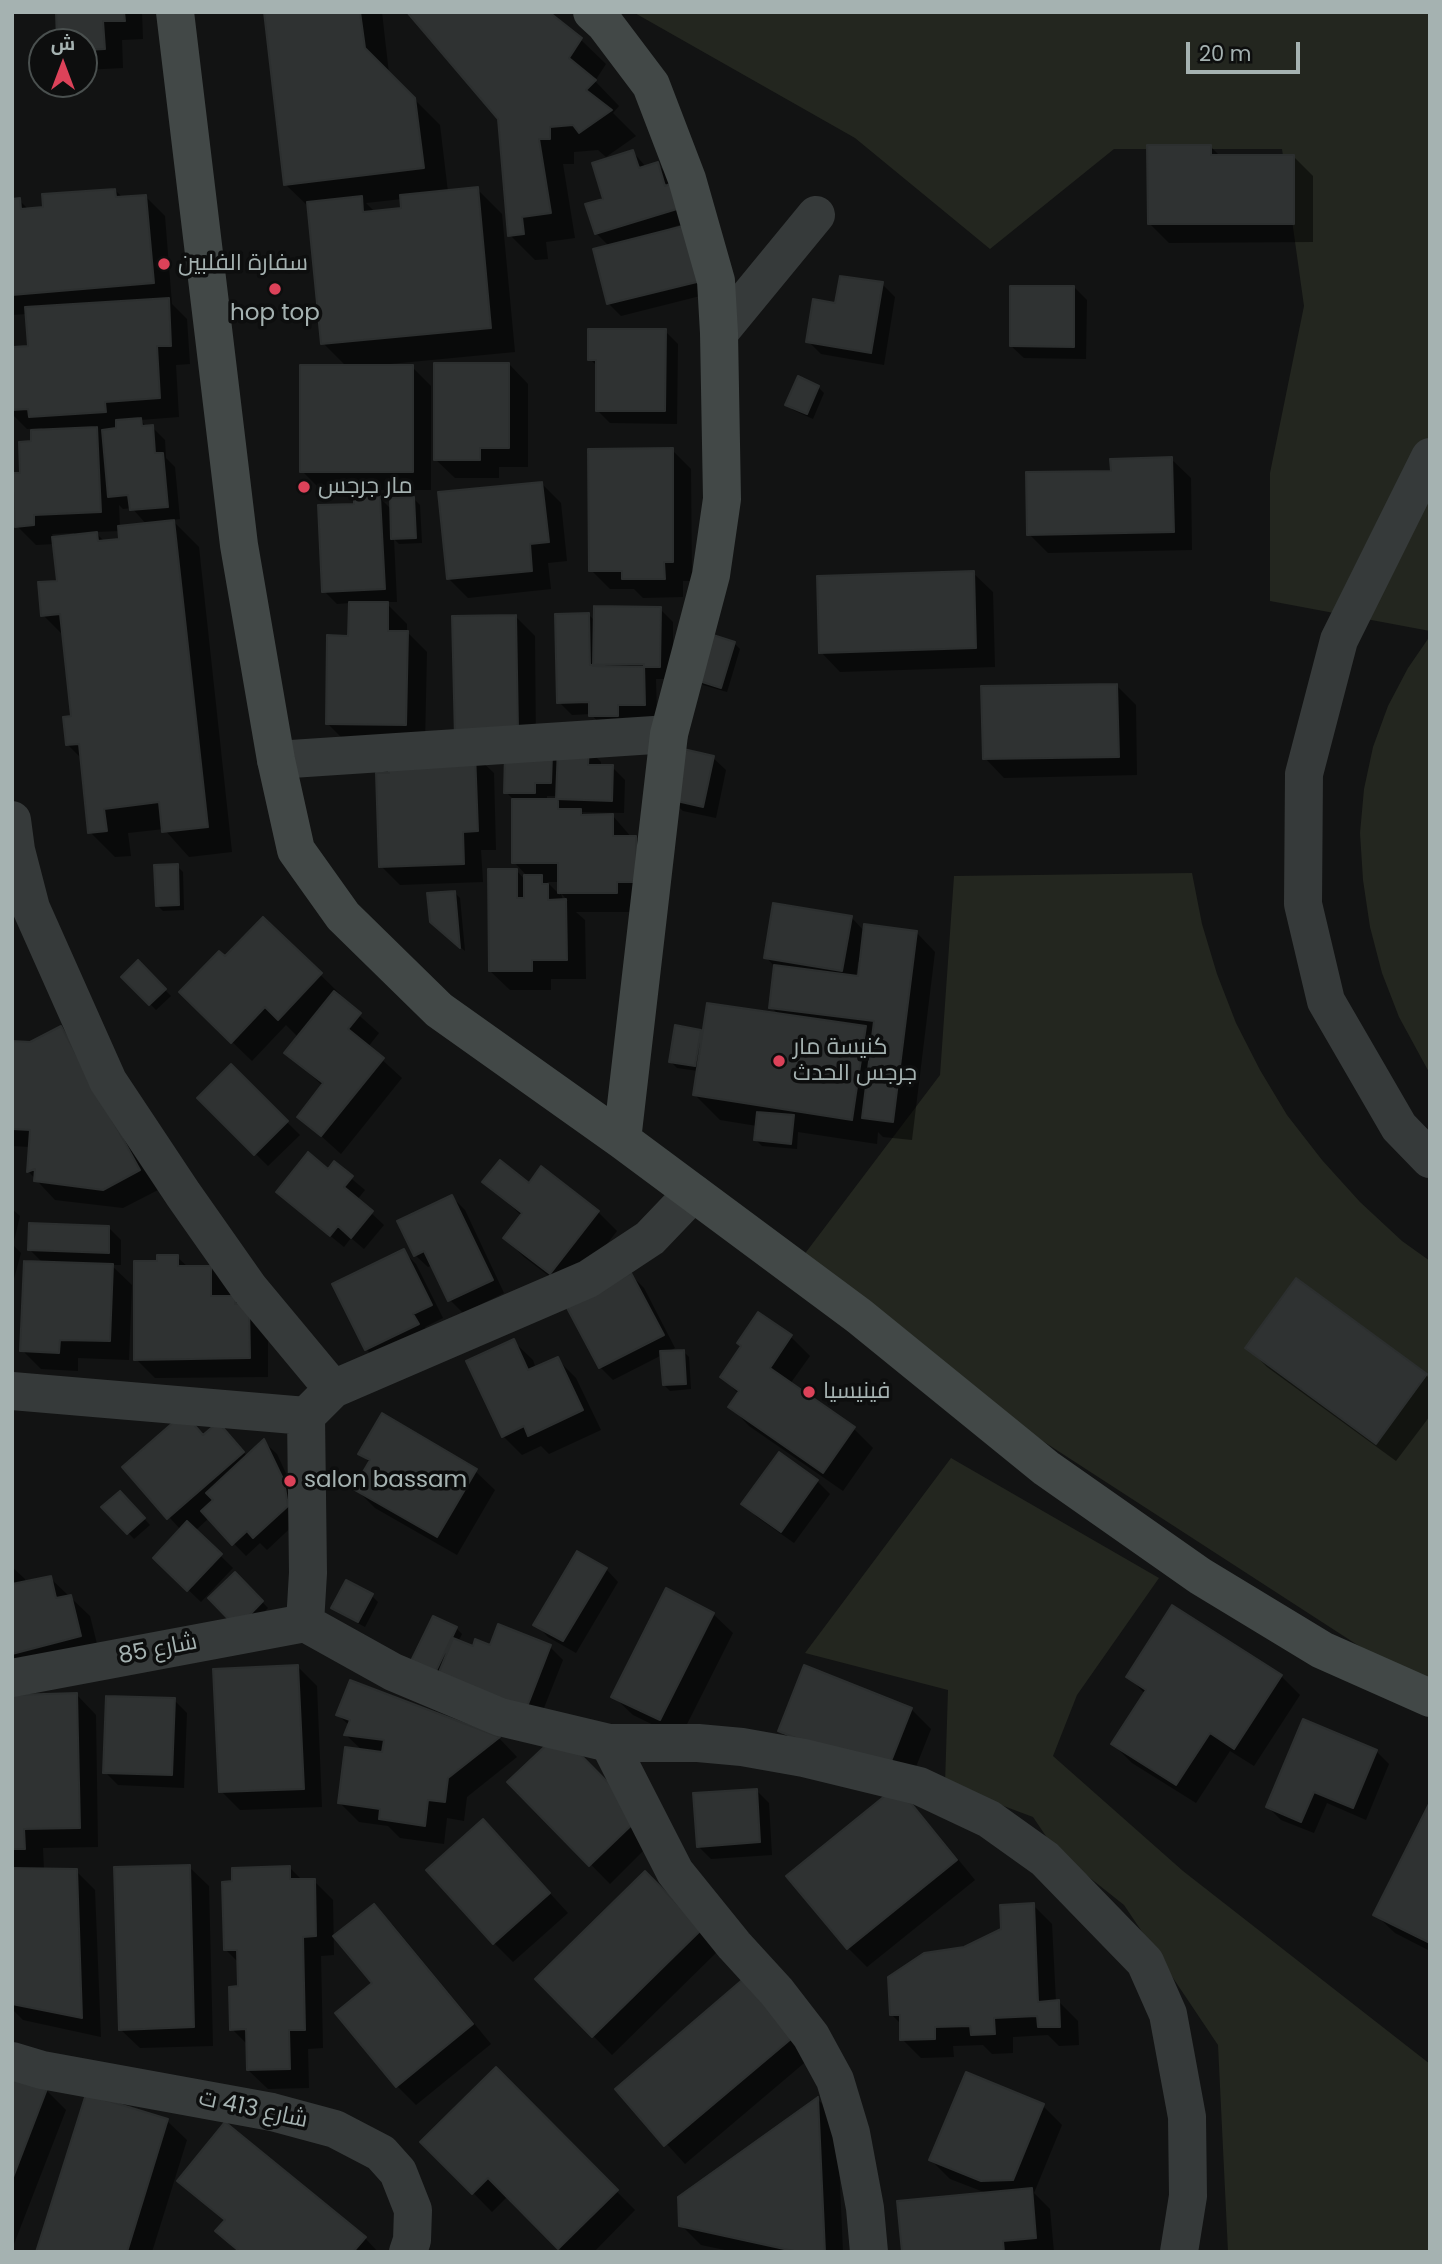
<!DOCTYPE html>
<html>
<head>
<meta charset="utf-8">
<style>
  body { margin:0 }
  #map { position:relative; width:1442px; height:2264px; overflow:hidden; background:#121313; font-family:Poppins,Cairo,sans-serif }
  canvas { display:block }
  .frame { position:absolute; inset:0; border:14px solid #a5b2b1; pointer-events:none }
  .north { position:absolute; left:28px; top:28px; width:70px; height:70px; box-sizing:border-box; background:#0d0e0e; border:2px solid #4a504f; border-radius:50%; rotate:0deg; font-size:19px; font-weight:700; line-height:28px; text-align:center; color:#a5b2b1 }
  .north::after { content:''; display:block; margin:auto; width:24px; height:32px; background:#dc4259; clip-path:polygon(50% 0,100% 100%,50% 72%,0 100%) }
  .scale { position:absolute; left:1186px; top:42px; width:114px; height:32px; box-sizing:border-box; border:4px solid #a5b2b1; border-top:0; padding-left:9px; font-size:21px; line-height:24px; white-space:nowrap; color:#a5b2b1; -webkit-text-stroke:5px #0d0e0e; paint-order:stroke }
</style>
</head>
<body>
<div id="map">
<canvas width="1442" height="2264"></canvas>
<div class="frame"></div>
<div class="north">ش</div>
<div class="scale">20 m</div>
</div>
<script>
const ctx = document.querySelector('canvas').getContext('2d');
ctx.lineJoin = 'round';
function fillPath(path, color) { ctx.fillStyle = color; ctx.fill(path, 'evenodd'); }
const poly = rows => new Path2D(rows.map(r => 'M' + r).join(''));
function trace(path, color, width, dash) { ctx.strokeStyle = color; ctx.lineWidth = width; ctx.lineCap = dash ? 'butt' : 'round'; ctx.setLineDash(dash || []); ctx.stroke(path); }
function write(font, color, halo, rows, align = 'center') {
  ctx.font = font + ' Poppins,Cairo,sans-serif'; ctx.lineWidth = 7; ctx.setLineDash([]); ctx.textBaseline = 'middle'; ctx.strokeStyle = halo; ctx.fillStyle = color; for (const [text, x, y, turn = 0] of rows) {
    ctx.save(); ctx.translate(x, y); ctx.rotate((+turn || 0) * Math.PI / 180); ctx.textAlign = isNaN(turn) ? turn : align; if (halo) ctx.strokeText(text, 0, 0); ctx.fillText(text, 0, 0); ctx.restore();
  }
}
fillPath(poly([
  [633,12,1430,12,1430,631,1270,601,1270,473,1304,306,1282,149,1114,149,990,249,855,138],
  [1430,636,1430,1074,1399,1017,1382,973,1370,927,1363,880,1360,833,1364,789,1373,747,1388,706,1408,668],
  [1192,873,1202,924,1217,974,1236,1023,1260,1070,1287,1115,1322,1160,1360,1202,1402,1241,1430,1261,1430,1692,788,1276,940,1075,954,876],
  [951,1458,1159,1578,1077,1695,1053,1756,1183,1871,1430,2064,1430,2252,1228,2252,1218,2045,1124,1905,1056,1851,1033,1817,945,1784,948,1690,805,1653]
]), '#23261f');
fillPath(poly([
  [58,12,142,12,143,39,122,40,123,68,84,70,84,42,59,42],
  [266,12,382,12,389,74,440,125,448,192,477,189,502,214,515,352,390,364,390,367,412,367,431,386,431,490,321,490,302,471,347,367,323,343,310,208,285,184],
  [402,199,403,209,375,212,366,203],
  [580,39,606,64,595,81,619,106,613,113,636,136,606,157,598,150,574,152,574,164,563,164,575,238,546,242,548,259,535,260,510,235,500,118],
  [1211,147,1221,157,1294,157,1313,176,1313,242,1169,243,1149,223],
  [633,152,646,167,657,164,670,177,689,222,670,228,671,231,712,293,621,316,608,303,609,246,596,233,605,200],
  [115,190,123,198,146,197,165,216,172,304,187,319,190,364,176,365,179,417,140,420,148,428,152,427,165,440,166,458,175,467,180,519,172,520,199,547,232,852,189,857,164,829,128,833,131,856,115,857,90,832,82,759,67,744,73,718,64,636,43,615,59,582,55,544,36,545,17,526,22,474,33,443,45,431,42,428,27,429,12,414,12,349,30,348,27,314,12,315,12,200,19,200,29,210,45,208],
  [119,505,123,509,132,508,147,525,120,528],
  [120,531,121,541,105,542,95,532],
  [74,533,74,536,53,538,52,534],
  [882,284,895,297,884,365,821,354,808,341,836,305],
  [1074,287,1087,300,1086,359,1024,358,1011,346],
  [665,331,678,344,677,424,610,423,597,410,598,367,590,359],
  [509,364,528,384,528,467,499,467,499,478,455,478,435,459],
  [818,387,824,393,813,419,793,410,787,404],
  [672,450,691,469,692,581,683,581,683,597,643,598,634,589,610,589,591,570],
  [1171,459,1191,478,1192,550,1048,553,1029,534,1113,473],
  [542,484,561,503,567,561,548,563,551,589,468,598,448,578],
  [380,498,392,510,414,499,420,505,422,543,399,544,394,539,397,602,385,602,407,624,407,632,427,652,425,744,347,743,327,723,350,637,350,603,337,604,324,591,355,505],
  [973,573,993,592,995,667,840,672,821,652],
  [660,609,673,622,673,679,656,679,657,717,604,729,591,714,572,715,559,702,589,615,595,621],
  [516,617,535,636,536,748,478,758,494,773,496,850,481,850,483,882,400,885,381,866,390,775,472,754],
  [734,643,740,649,727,692,703,685,697,679],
  [1117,686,1136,705,1137,775,1004,778,985,758],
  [588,749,601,762,601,767,612,767,625,780,624,813,581,812,585,816,613,816,632,838,636,838,655,857,636,912,576,912,585,920,586,979,551,979,551,990,510,990,490,971,517,871,525,880,528,877,514,862,514,800,506,792,552,756,559,764],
  [547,796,558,796,558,801,547,801],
  [547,882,560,882,560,895],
  [561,893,568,901,563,901],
  [713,758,726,770,716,818,683,811,670,799],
  [177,866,183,872,184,910,163,911,157,905],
  [454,892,460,898,465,951,438,928],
  [851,917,865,932,916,932,935,952,912,1140,883,1137,878,1132,877,1144,798,1132,797,1149,762,1146,756,1140,757,1126,720,1120,695,1095,698,1071,677,1068,671,1062,700,1031,704,1035,779,1015,771,1007,775,967,766,957],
  [858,962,861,962,860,978,856,977],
  [263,919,340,994,338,997,379,1033,368,1047,402,1078,341,1154,299,1116,323,1086,287,1053,299,1038,286,1025,252,1061,200,1011,225,959],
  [138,963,171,996,156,1010,124,977],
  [60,1028,79,1047,158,1190,123,1208,55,1200,28,1171,30,1147,12,1146,12,1043,31,1044],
  [231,1067,300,1135,268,1166,199,1098],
  [334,1164,365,1190,357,1200,384,1225,364,1249,351,1238,344,1247,291,1204],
  [485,1182,529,1186,598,1212,617,1231,570,1292,524,1257,505,1238,522,1216],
  [452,1197,465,1210,504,1293,463,1313,450,1300,433,1265,428,1267,415,1255],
  [12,1209,20,1216,13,1245,21,1253,12,1286],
  [108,1227,121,1240,121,1265,111,1265,132,1285,129,1360,78,1358,78,1371,41,1369,22,1350,43,1263,29,1249],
  [404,1252,416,1264,443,1318,425,1327,430,1337,379,1362,366,1349],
  [177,1257,189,1268,210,1268,230,1287,230,1298,234,1298,268,1325,268,1377,155,1378,136,1359,159,1263],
  [631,1275,644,1288,675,1348,668,1352,683,1351,689,1357,691,1389,670,1391,664,1385,662,1355,613,1380,600,1367],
  [759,1314,791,1337,810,1356,790,1384,854,1429,873,1448,843,1491,749,1426,730,1406,739,1394,722,1377,743,1347],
  [513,1341,533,1360,536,1369,557,1359,576,1378,601,1430,549,1454,541,1446,522,1455,503,1436],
  [1248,1348,1426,1375,1430,1379,1430,1416,1396,1461,1267,1367],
  [218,1425,248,1457,264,1442,277,1454,296,1495,300,1519,267,1550,260,1543,246,1556,209,1518,195,1531,233,1568,201,1602,155,1558,181,1530,124,1468,204,1437],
  [360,1453,475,1471,495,1490,457,1555,375,1508,355,1488,370,1463],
  [780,1454,817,1481,830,1494,794,1543,757,1517,744,1504],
  [120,1493,150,1525,134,1539,104,1507],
  [12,1567,25,1579,26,1584,50,1578,90,1616,100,1656,12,1672],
  [606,1569,618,1582,576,1653,548,1637,536,1624],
  [235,1574,268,1608,244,1632],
  [347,1582,372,1596,378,1602,365,1627,339,1613,333,1607],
  [713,1614,733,1633,680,1738,633,1715,613,1696],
  [456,1628,462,1634,458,1642,474,1648,550,1647,563,1660,538,1723,412,1663],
  [298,1667,317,1686,322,1807,240,1810,221,1791],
  [1128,1676,1281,1676,1300,1695,1254,1766,1230,1751,1196,1803,1132,1763,1113,1744,1145,1694],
  [351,1683,499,1738,517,1757,467,1797,464,1821,447,1818,444,1844,400,1838,388,1826,359,1822,339,1802,363,1751,346,1735,350,1726,338,1715],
  [77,1695,96,1715,98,1847,43,1848,44,1870,76,1871,95,1890,101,2037,23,2020,12,2009,12,1697],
  [174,1700,187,1713,184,1788,118,1785,105,1772],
  [911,1709,931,1729,906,1792,799,1750,780,1731],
  [1304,1721,1376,1751,1389,1764,1366,1820,1327,1803,1314,1833,1281,1820,1268,1807],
  [510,1782,658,1836,610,1884],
  [897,1788,916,1808,975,1880,867,1967,848,1948],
  [756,1790,769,1803,772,1855,711,1859,698,1846],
  [1430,1806,1430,1951,1395,1933,1375,1914],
  [502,1841,568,1913,513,1962,494,1943],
  [189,1867,209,1886,213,2046,140,2048,120,2029],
  [289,1867,303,1881,314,1881,333,1900,334,1955,321,1956,323,2048,308,2049,309,2088,268,2089,248,2070,248,2045,232,2029,240,1988,239,1963,225,1949],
  [645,1873,720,1949,612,2055,537,1979],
  [1033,1905,1052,1924,1056,2002,1059,2002,1078,2021,1079,2045,1059,2046,1048,2035,1013,2037,1013,2053,992,2054,983,2045,953,2046,954,2057,921,2058,902,2039,902,2025,892,2015,965,1949,1002,1930],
  [373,1906,393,1925,491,2044,416,2105,397,2086,337,2014,374,1984],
  [748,1978,816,2053,685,2164,617,2089],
  [496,2070,635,2210,594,2252,563,2252,508,2196,492,2212,423,2142],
  [12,2078,47,2091,66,2110,14,2244,12,2243],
  [818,2100,837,2118,843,2252,734,2252,701,2245,681,2225],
  [1043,2106,1062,2125,1034,2193,1050,2209,1054,2252,904,2252,989,2194,950,2179,931,2160],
  [167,2121,187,2140,152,2252,38,2252],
  [179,2181,365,2238,378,2252,238,2252,217,2231,225,2221]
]), '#0007');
const building = poly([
  [56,12,124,12,125,21,103,21,105,49,84,50,84,42,57,42,56,12],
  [264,12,360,12,365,48,415,98,424,168,284,185,264,12],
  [407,12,549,12,582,38,569,58,596,80,586,90,612,110,579,133,573,125,550,127,550,139,539,139,551,213,522,217,524,234,508,236,498,119,407,12],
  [1147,145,1211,145,1211,155,1294,155,1294,224,1148,224,1147,145],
  [633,150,639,168,658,162,665,186,670,184,677,209,595,234,585,204,603,199,592,163,633,150],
  [478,187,491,328,321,344,307,202,362,196,363,212,401,208,400,195,478,187],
  [115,189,116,197,146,195,154,283,12,295,12,199,20,198,21,209,43,207,42,194,115,189],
  [687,225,701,281,607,304,593,249,687,225],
  [840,276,883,282,871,353,806,342,813,299,835,303,840,276],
  [1010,286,1074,286,1074,347,1010,346,1010,286],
  [169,298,171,346,157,346,160,398,105,402,106,412,29,417,28,409,12,410,12,347,28,346,25,307,169,298],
  [588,329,666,329,665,411,596,411,596,360,588,360,588,329],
  [434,363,509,363,509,448,480,448,480,460,434,460,434,363],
  [300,365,413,365,413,472,300,472,300,365],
  [798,376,819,386,807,414,785,405,798,376],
  [141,418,142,426,153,425,155,453,163,453,168,507,130,510,128,495,108,497,102,430,116,428,116,420,141,418],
  [97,427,101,512,34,515,34,525,15,527,12,473,20,473,19,442,31,441,31,430,97,427],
  [673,448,673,562,664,562,665,579,622,579,622,571,589,571,588,449,673,448],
  [1172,457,1174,532,1027,535,1026,472,1111,471,1110,459,1172,457],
  [542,482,549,542,530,544,532,571,447,579,438,492,542,482],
  [380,496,385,589,322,592,318,505,354,504,354,497,380,496],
  [414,497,416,538,391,539,390,498,414,497],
  [174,520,208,827,162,832,159,802,104,809,107,831,88,833,79,744,66,745,63,717,71,716,60,614,41,616,38,582,57,581,52,537,97,532,98,541,119,539,118,526,174,520],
  [974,571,976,648,819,653,817,576,974,571],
  [349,602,388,602,388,631,408,631,406,725,326,724,327,635,348,636,349,602],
  [594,606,661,607,660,667,593,666,594,606],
  [589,613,590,665,644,664,645,705,618,705,618,716,589,716,589,702,557,703,555,614,589,613],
  [516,615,518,730,455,739,452,616,516,615],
  [710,634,735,642,721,688,696,680,710,634],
  [1117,684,1119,757,983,759,981,686,1117,684],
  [558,746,589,747,588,765,613,765,612,801,556,799,558,746],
  [679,748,714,756,703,807,668,799,679,748],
  [475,752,478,831,463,832,464,864,379,867,376,773,389,773,389,763,475,752],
  [505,753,552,755,551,783,535,783,535,793,504,793,505,753],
  [512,799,558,799,558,809,581,809,581,815,613,814,613,836,636,836,636,882,617,882,617,893,558,893,558,863,512,863,512,799],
  [178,864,179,905,156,906,154,865,178,864],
  [488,869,517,869,517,898,524,898,524,875,542,875,542,884,548,884,548,900,566,899,567,960,532,960,532,971,489,971,488,869],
  [455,891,460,948,430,922,427,893,455,891],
  [773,903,852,916,842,971,764,958,773,903],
  [263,917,322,973,278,1020,265,1007,231,1043,179,992,219,951,225,956,263,917],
  [864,924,917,931,893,1122,862,1118,874,1021,769,1008,774,965,858,976,864,924],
  [138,960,166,989,149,1005,121,977,138,960],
  [334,991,361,1013,348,1029,384,1058,321,1136,297,1117,323,1083,284,1053,334,991],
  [707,1003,866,1026,852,1120,693,1095,707,1003],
  [675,1025,701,1030,695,1066,669,1062,675,1025],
  [61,1026,140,1170,103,1190,34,1181,35,1169,27,1172,30,1130,12,1129,12,1041,30,1042,61,1026],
  [231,1064,288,1121,254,1155,197,1098,231,1064],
  [757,1112,794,1115,791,1144,754,1140,757,1112],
  [308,1152,328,1169,334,1161,353,1176,344,1187,373,1211,351,1238,338,1226,330,1236,276,1192,308,1152],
  [500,1160,529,1183,541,1166,599,1211,550,1274,503,1238,522,1213,482,1182,500,1160],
  [452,1195,493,1280,448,1301,424,1251,414,1256,397,1221,452,1195],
  [29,1223,109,1226,109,1253,28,1250,29,1223],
  [404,1249,432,1305,413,1314,419,1324,365,1350,332,1284,404,1249],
  [157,1255,178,1255,178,1266,211,1266,211,1296,235,1296,235,1304,249,1304,250,1358,134,1360,134,1261,157,1261,157,1255],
  [24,1261,113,1264,110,1341,60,1340,59,1353,20,1351,24,1261],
  [631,1273,664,1335,599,1368,566,1306,631,1273],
  [1296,1278,1427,1374,1376,1444,1245,1348,1296,1278],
  [758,1312,792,1335,770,1368,855,1427,823,1473,728,1407,739,1391,720,1377,741,1346,737,1343,758,1312],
  [514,1339,528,1370,558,1357,583,1410,528,1436,524,1426,502,1437,466,1361,514,1339],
  [684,1350,686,1384,663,1385,660,1351,684,1350],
  [184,1413,203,1435,218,1422,244,1452,167,1519,122,1467,184,1413],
  [382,1413,477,1469,437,1537,353,1489,370,1460,358,1454,382,1413],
  [264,1439,284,1481,288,1506,253,1538,247,1531,232,1545,201,1511,213,1500,206,1493,264,1439],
  [779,1452,818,1480,781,1532,741,1504,779,1452],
  [120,1491,145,1518,127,1534,101,1507,120,1491],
  [187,1521,222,1554,187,1591,153,1558,187,1521],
  [577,1551,607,1568,563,1641,533,1625,577,1551],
  [235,1572,263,1601,237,1628,208,1598,235,1572],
  [51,1576,56,1598,71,1595,81,1636,12,1654,12,1584,51,1576],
  [346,1580,373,1594,358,1622,331,1608,346,1580],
  [666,1588,714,1613,660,1720,611,1697,666,1588],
  [1172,1605,1282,1675,1234,1749,1210,1733,1176,1785,1111,1744,1146,1690,1126,1677,1172,1605],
  [433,1616,457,1627,434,1675,410,1663,433,1616],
  [498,1624,551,1645,525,1712,437,1677,453,1638,473,1646,475,1639,490,1645,498,1624],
  [298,1665,304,1789,219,1792,213,1669,298,1665],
  [804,1665,912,1708,886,1774,778,1731,804,1665],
  [350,1680,500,1737,448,1778,445,1802,428,1800,425,1826,379,1819,380,1809,338,1803,345,1747,382,1752,384,1740,344,1735,350,1720,336,1715,350,1680],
  [77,1693,80,1828,24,1829,25,1849,12,1849,12,1695,77,1693],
  [106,1696,175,1698,172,1775,103,1773,106,1696],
  [1303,1719,1377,1750,1353,1808,1314,1792,1301,1822,1266,1807,1303,1719],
  [559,1733,641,1816,589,1866,507,1782,559,1733],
  [897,1786,957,1860,847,1949,786,1876,897,1786],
  [757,1789,760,1842,697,1847,693,1793,757,1789],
  [1430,1802,1430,1943,1373,1915,1430,1802],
  [483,1819,550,1893,493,1944,426,1870,483,1819],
  [190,1865,194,2027,119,2030,114,1867,190,1865],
  [290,1866,290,1879,315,1879,316,1936,303,1937,305,2030,289,2030,290,2069,247,2070,246,2029,230,2030,229,1987,238,1986,237,1950,224,1950,222,1882,232,1881,232,1868,290,1866],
  [12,1868,77,1869,82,2018,12,2004,12,1868],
  [645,1871,702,1929,592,2037,535,1979,645,1871],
  [1034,1903,1038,2002,1059,2000,1060,2027,1038,2027,1037,2016,994,2018,995,2034,971,2035,970,2026,935,2027,935,2039,900,2040,900,2015,890,2015,888,1977,924,1953,964,1947,1001,1929,1000,1905,1034,1903],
  [374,1904,473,2024,396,2087,335,2013,372,1983,333,1936,374,1904],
  [748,1975,798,2033,664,2146,615,2089,748,1975],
  [496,2067,618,2190,558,2249,488,2178,472,2194,420,2142,496,2067],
  [966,2072,1044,2104,1013,2180,981,2181,929,2160,966,2072],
  [12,2076,47,2089,12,2180,12,2076],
  [86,2094,168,2119,127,2252,36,2252,86,2094],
  [818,2097,825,2252,798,2252,679,2226,678,2197,818,2097],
  [225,2122,366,2237,353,2252,240,2252,215,2231,225,2220,177,2181,225,2122],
  [1032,2188,1036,2238,1003,2241,1004,2252,902,2252,897,2201,1032,2188]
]);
fillPath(building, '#2f3232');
trace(building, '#2c2f2f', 2);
trace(poly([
  [719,333,816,215],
  [1430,457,1339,640,1304,774,1303,904,1326,1001,1399,1127,1430,1159],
  [276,760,669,734],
  [12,820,16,850,31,908,108,1081,183,1194,249,1288,333,1389],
  [12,1391,306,1416],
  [305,1623,393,1672,500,1717,609,1743,675,1872,734,1945,777,1992,811,2036,835,2080,851,2133,865,2208,869,2252],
  [305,1623,308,1573,306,1416,333,1389,588,1279,650,1238,693,1193],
  [12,1678,305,1623],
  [609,1743,698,1743,742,1747,804,1758,919,1786,989,1819,1045,1859,1145,1962,1168,2014,1187,2117,1188,2196,1179,2252],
  [12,2061,42,2070,272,2112,335,2129,381,2153,398,2172,413,2210,412,2240,408,2252]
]), '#363a3a', 38);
trace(poly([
  [175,12,239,545,276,760,296,850,343,916,439,1010,622,1140,859,1316,1046,1468,1200,1576,1322,1650,1430,1698],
  [592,12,605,24,651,85,687,179,716,281,719,333,722,499,711,575,669,734,622,1140]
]), '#424847', 38);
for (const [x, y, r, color] of [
  [164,264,7,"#dc4259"],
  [275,289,7,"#dc4259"],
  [304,487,7,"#dc4259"],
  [779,1061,7,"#dc4259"],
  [809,1392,7,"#dc4259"],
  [290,1481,7,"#dc4259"]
]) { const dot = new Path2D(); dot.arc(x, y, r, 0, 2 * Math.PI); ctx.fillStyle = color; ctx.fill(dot); trace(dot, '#0d0e0e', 2.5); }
write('23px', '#a5b2b1', '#0d0e0e', [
  ["سفارة الفلبين",178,264],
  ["hop top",275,314,"center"],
  ["مار جرجس",318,487],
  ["كنيسة مار",793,1048],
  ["جرجس الحدث",793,1074],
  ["فينيسيا",823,1392],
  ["salon bassam",304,1481]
], 'left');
write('23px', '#a5b2b1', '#0d0e0e', [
  ["شارع 85",158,1650,-11],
  ["شارع 413 ت",253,2110,12]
]);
</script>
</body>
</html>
